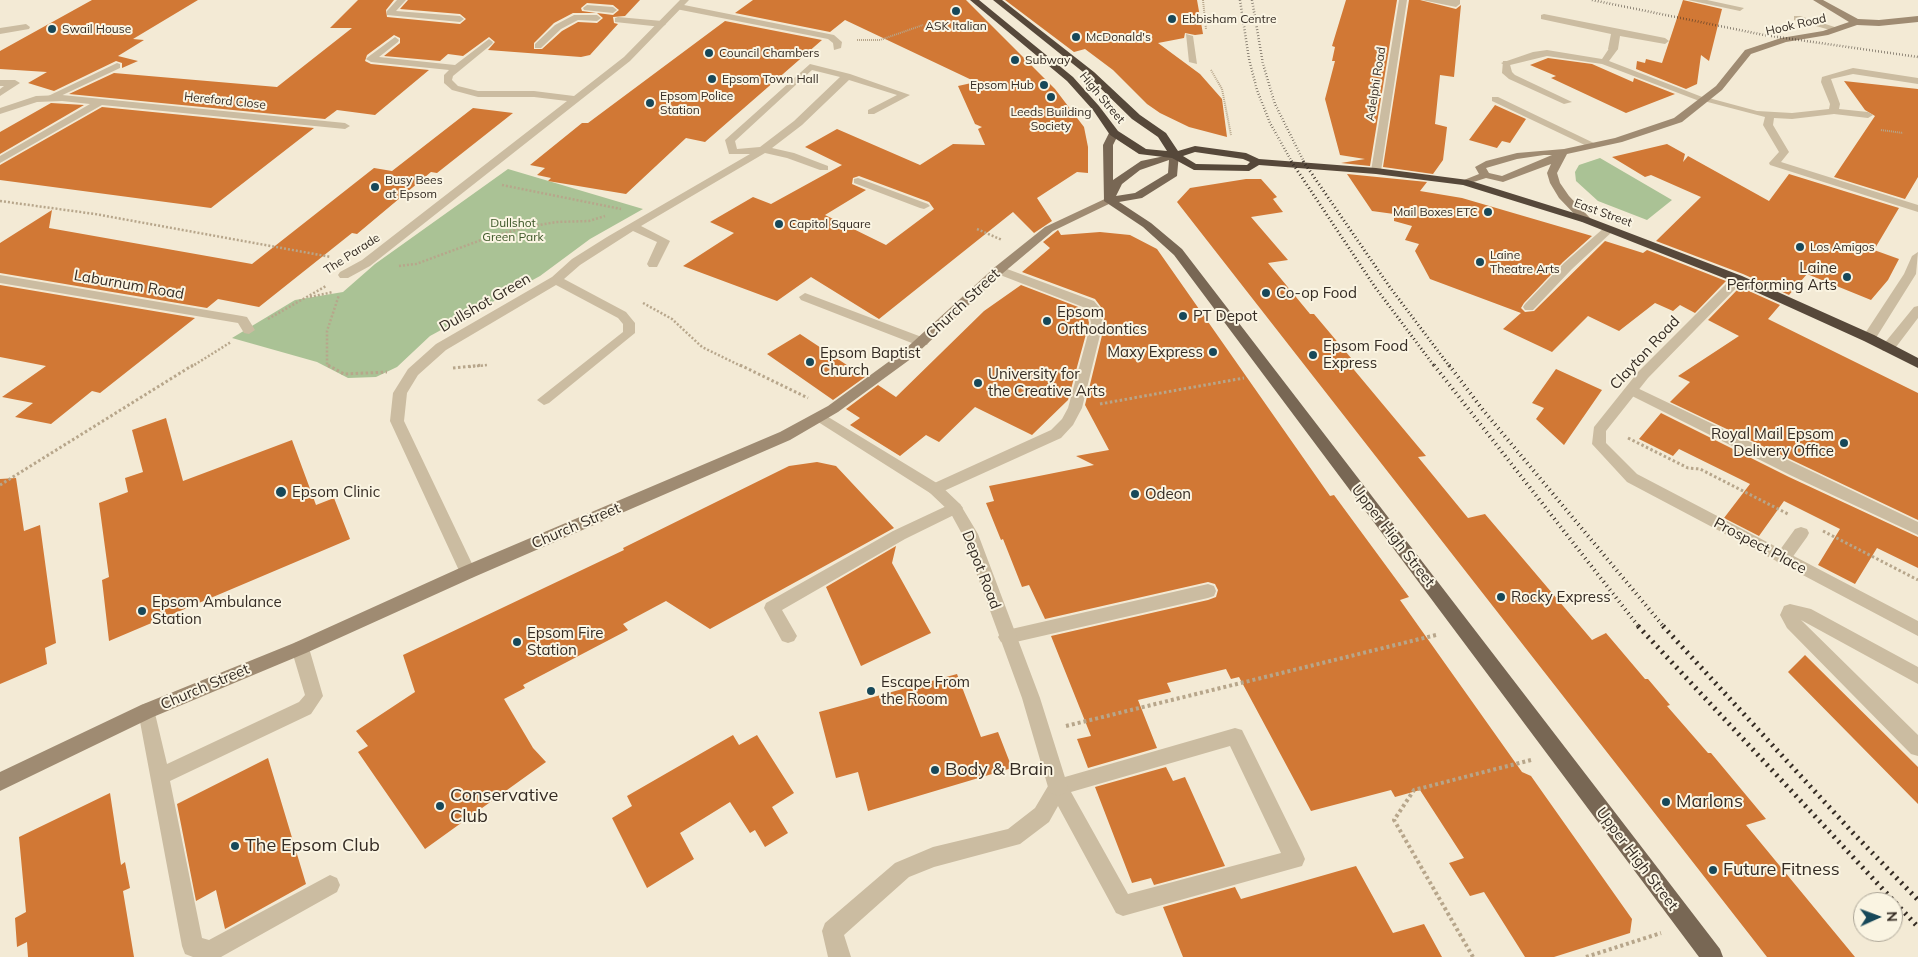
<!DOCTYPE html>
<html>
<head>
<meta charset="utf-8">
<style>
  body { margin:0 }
  #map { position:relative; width:1918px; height:957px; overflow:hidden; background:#f3ead5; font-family:Mulish,sans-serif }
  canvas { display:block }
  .north { position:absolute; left:1853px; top:892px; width:50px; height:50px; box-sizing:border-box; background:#faf4e2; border:1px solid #aba496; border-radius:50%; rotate:88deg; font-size:14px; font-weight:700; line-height:20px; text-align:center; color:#352c24 }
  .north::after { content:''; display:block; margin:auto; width:18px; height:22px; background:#174859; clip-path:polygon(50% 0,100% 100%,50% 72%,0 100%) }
</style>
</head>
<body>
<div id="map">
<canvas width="1918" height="957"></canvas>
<div class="north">N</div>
</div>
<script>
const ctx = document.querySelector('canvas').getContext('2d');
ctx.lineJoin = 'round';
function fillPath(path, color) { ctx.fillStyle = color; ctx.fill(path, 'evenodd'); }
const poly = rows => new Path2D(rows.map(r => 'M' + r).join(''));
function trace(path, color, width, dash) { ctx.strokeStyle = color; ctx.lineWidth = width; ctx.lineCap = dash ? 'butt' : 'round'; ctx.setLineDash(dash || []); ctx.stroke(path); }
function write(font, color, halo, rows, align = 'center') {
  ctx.font = font + ' Mulish,sans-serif'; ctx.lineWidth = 4; ctx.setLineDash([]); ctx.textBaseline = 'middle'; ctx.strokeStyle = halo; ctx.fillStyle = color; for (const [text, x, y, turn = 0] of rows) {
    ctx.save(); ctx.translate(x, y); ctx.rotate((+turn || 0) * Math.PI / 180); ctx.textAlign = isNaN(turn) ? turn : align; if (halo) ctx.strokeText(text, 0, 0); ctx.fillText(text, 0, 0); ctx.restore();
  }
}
fillPath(poly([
  [1600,158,1672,200,1647,220,1598,201,1576,181,1575,172,1579,165],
  [508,169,643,209,590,239,540,276,430,336,397,367,376,377,348,378,317,362,232,338,295,300,343,292,375,264]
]), '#aac295');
fillPath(poly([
  [92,0,198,0,133,39,144,40,118,56,138,61,122,68,122,63,116,61,54,91,28,83,47,72,0,69,0,51],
  [358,0,394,0,386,10,387,17,460,24,466,19,460,14,400,9,408,0,640,0,625,16,613,17,614,23,618,24,590,55,581,57,488,50,495,42,489,37,463,56,448,54,440,61,384,56,400,43,400,38,394,35,367,55,365,61,371,64,429,70,375,115,337,110,325,119,69,94,114,73,277,87,352,28,330,28],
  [587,3,613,5,619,10,613,15,597,13,603,18,597,23,578,22,562,31,542,49,534,49,534,43,554,23,573,13,596,13,582,11,581,8],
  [753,0,966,0,1055,89,1084,127,1088,147,1088,173,1077,172,1037,198,1052,221,1034,233,1013,212,879,319,811,277,777,301,683,266,734,233,710,222,753,197,771,204,842,165,805,147,837,129,920,165,953,144,985,145,978,129,982,127,975,124,958,86,976,82,845,20,830,32,735,13],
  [859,176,929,202,934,209,886,245,825,215,866,190,852,184,853,178],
  [1005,0,1197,0,1203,34,1195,35,1185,33,1184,38,1158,43,1200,74,1222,99,1227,137,1189,127,1160,113,1147,104,1113,70,1085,49,1074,52],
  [1346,0,1397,0,1370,166,1341,163,1365,159,1340,155,1325,99,1335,61,1332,61,1335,47,1332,46],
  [1409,0,1420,0,1456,9,1461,5,1454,77,1440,75,1435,124,1447,127,1443,160,1433,174,1383,167],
  [1683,0,1722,9,1709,61,1701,55,1697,84,1686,89,1636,69,1637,61,1645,63,1646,59,1662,63],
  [725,21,822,40,705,142,686,138,626,194,548,181,551,178,537,175,545,168,530,165,582,123,588,123],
  [1548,58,1592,64,1633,82,1634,78,1675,94,1626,113,1551,78,1556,76,1530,65],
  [1844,81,1918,89,1918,177,1905,199,1834,177,1875,116,1865,110],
  [51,103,84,105,0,154,0,132],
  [1495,105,1526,119,1510,143,1502,141,1497,148,1469,140],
  [102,107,314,128,211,208,0,180,0,165],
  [473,108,513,113,437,173,431,172,357,234,352,233,259,307,218,299,207,308,0,273,0,243,52,210,49,228,252,264,374,168,392,171],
  [1667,144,1685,154,1683,162,1688,156,1769,201,1789,174,1899,208,1874,250,1899,259,1888,280,1871,300,1807,274,1789,295,1743,274,1656,241,1701,197,1651,175,1645,177,1612,157],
  [1347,174,1427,182,1420,191,1462,198,1592,236,1563,262,1524,303,1521,308,1525,312,1534,311,1605,241,1643,253,1647,250,1726,281,1695,313,1680,305,1673,311,1655,303,1619,331,1588,316,1552,352,1503,329,1521,313,1430,279,1415,251,1419,244,1405,240,1412,226,1394,221,1394,214,1372,211],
  [1246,179,1261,179,1277,197,1273,199,1283,212,1251,217,1288,260,1268,263,1310,314,1314,314,1351,358,1345,359,1426,456,1418,457,1468,518,1485,514,1592,640,1606,633,1645,679,1648,679,1670,705,1667,706,1708,753,1711,753,1766,819,1746,825,1855,957,1767,957,1177,202,1190,188],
  [1058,230,1061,235,1100,232,1130,235,1157,249,1330,496,1334,495,1409,597,1400,600,1522,772,1531,776,1632,919,1630,933,1554,957,1525,957,1484,892,1470,896,1449,863,1464,858,1420,790,1395,797,1391,790,1311,811,1239,677,1231,679,1226,669,1167,683,1171,692,1138,700,1157,748,1088,768,1077,739,1091,736,1051,636,1208,600,1216,597,1218,590,1215,584,1208,582,1045,619,1029,585,1022,587,1003,539,1001,540,986,503,994,501,989,486,1094,465,1076,456,1109,450,1085,405,1105,323,1101,307,1095,299,1022,272,1050,248,1043,242],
  [0,285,195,318,100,393,92,391,51,424,15,417,33,403,2,397,46,366,0,357],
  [1021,285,1086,310,1089,323,1068,400,1032,435,975,407,939,442,926,435,900,456,850,425,860,418,846,409,878,385,896,397,984,311],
  [1740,287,1780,305,1768,319,1918,393,1918,520,1670,402,1690,382,1678,376,1739,336,1708,320],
  [800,334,865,377,833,400,767,354],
  [1556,369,1602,390,1564,445,1536,419,1544,408,1532,403],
  [1661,413,1789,477,1918,537,1918,568,1877,548,1855,584,1818,565,1840,529,1784,501,1759,536,1724,518,1750,484,1679,449,1673,456,1639,439],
  [166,418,183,481,292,440,316,505,334,498,350,539,109,641,102,580,109,577,99,503,128,492,125,478,143,472,132,430],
  [817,462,836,466,894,528,710,629,666,601,623,624,628,630,523,685,525,688,504,699,533,748,546,762,425,849,358,752,368,746,356,731,415,692,403,655,624,550,623,548,789,466],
  [16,478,24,531,40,525,56,643,45,648,47,664,0,684,0,479],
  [896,546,892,563,931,633,861,666,826,587],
  [1805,655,1918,767,1918,804,1788,672],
  [957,674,981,737,998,732,1012,768,868,811,858,772,836,778,819,712],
  [733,735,739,745,757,735,794,793,772,807,788,833,765,847,755,830,750,833,730,802,680,833,694,859,647,888,612,818,632,806,627,796],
  [268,758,306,884,225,929,216,890,196,901,177,804],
  [1166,767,1173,781,1185,777,1225,866,1154,885,1151,878,1132,883,1095,787],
  [110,793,121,865,125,862,130,888,123,891,134,957,28,957,27,942,17,947,15,918,26,912,19,837],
  [1356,866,1393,933,1424,924,1442,957,1183,957,1163,907,1235,887,1241,899]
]), '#d17835');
trace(poly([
  [1203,0,1206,29],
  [857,40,880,40,923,25],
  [1211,70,1222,89,1231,135],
  [1881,130,1903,133]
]), '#b7a68b', 2, [1, 1]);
trace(poly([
  [502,185,621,209],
  [0,201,95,214,331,257],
  [977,229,1002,240],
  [399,266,416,264,484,239,523,228,556,222,589,221,605,216],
  [310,297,333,292],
  [643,303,672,319,702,347,743,367],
  [268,319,326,286],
  [191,367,231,342],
  [330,367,327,365,327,331,339,295],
  [469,367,487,365]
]), '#b7a68b', 2.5, [2, 2]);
trace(poly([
  [328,365,344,374,387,372],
  [740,365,808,398],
  [453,368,483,365],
  [1100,404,1244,378],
  [1628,438,1688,468,1700,469,1788,514],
  [0,485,193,365],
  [1823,531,1918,580]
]), '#b7a68b', 3, [2.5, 2.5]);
trace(poly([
  [1066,726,1436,635],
  [1473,957,1394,820,1414,790,1531,760],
  [1586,957,1661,933]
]), '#b7a68b', 4, [3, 3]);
fillPath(poly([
  [397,0,406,0,396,11,460,16,464,19,460,22,387,15,387,11,397,0],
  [1688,0,1707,0,1744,8,1740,11,1688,0],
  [679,4,834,35,842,42,841,48,834,50,833,43,828,39,676,9,675,7,679,4],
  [587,5,613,7,617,10,613,13,584,10,583,8,587,5],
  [1544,14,1665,38,1669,41,1665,44,1620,36,1618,49,1613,52,1608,49,1611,34,1541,19,1541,15,1544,14],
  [574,15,597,15,601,18,597,21,578,20,561,29,541,48,535,48,535,44,555,25,574,15],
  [1794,16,1800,16,1841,29,1834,31,1794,20,1794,16],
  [618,17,662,21,666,24,662,27,615,22,615,18,618,17],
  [26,24,30,27,29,29,0,34,0,28,26,24],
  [1186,34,1193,36,1197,64,1189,62,1186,34],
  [1503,61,1509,61,1512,72,1515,75,1572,102,1564,104,1509,79,1502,73,1503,61],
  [117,63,120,64,120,68,52,100,44,98,117,63],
  [810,64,850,74,910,95,874,114,868,114,868,110,897,95,849,80,802,125,772,148,794,153,828,166,828,170,820,170,787,158,765,153,641,226,670,241,657,267,649,267,647,264,657,242,633,231,580,265,564,279,626,312,635,323,635,333,549,403,544,405,537,400,623,332,623,324,618,318,556,285,446,350,418,375,407,393,404,421,476,572,474,577,468,578,462,577,390,421,393,393,408,369,436,344,552,277,572,259,607,237,750,154,729,154,725,140,810,64],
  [812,70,840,77,794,121,760,147,737,149,735,141,812,70],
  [1853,68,1918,78,1918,84,1853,74,1831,79,1840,104,1839,109,1868,112,1873,115,1868,118,1834,114,1792,119,1774,118,1773,125,1789,152,1781,162,1918,205,1918,212,1770,165,1769,163,1779,152,1763,125,1765,117,1700,100,1705,97,1757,111,1792,113,1829,109,1830,104,1821,82,1822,77,1853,68],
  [0,80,15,80,20,83,0,96,0,89,4,86,0,86,0,80],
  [1492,97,1498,97,1598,145,1597,147,1589,147,1492,101,1492,97],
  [858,178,928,204,930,206,924,209,920,208,854,183,854,179,858,178],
  [1609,226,1615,229,1613,231,1572,269,1533,310,1525,310,1523,307,1525,304,1564,263,1605,227,1609,226],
  [1918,252,1916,274,1874,341,1864,341,1862,338,1904,274,1912,256,1918,252],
  [999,266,1094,301,1100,308,1103,323,1082,408,1073,425,1061,438,935,495,930,493,927,489,930,485,1051,430,1062,419,1068,408,1091,323,1088,309,995,273,993,270,995,267,999,266],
  [805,293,927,339,929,342,927,345,917,345,801,300,799,297,805,293],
  [1918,306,1918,318,1893,351,1883,351,1881,348,1883,345,1914,307,1918,306],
  [1631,385,1918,522,1918,535,1790,475,1626,393,1624,390,1631,385],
  [955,502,960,504,963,508,960,512,905,539,782,610,797,636,794,641,788,643,782,641,764,608,766,603,893,531,955,502],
  [1801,527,1807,529,1809,533,1807,537,1789,562,1783,564,1777,562,1775,558,1777,554,1795,529,1801,527],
  [1208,584,1214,586,1216,591,1214,596,1208,598,1007,644,1001,642,998,637,1001,632,1007,630,1208,584],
  [1790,604,1811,609,1918,667,1918,684,1801,620,1918,735,1918,756,1911,754,1787,628,1780,615,1784,606,1790,604],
  [300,641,306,643,309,648,323,696,311,714,170,781,202,938,209,940,330,875,337,878,340,885,337,892,221,957,193,957,185,954,182,946,138,711,141,705,147,703,153,705,167,764,299,702,305,695,291,648,294,643,300,641],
  [1235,728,1242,730,1302,852,1305,859,1302,866,1123,916,1116,913,1058,806,1049,822,1020,844,934,867,909,877,844,935,851,957,828,957,822,931,825,923,895,863,933,847,1008,829,1035,808,1051,781,1235,728],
  [1230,746,1281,853,1128,894,1071,792,1230,746]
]), '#cbbca1');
fillPath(poly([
  [680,0,689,0,630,61,370,266,348,278,340,278,338,275,340,272,362,260,567,101,534,97,478,97,452,90,444,83,444,75,449,70,371,62,366,59,368,57,395,37,399,40,398,42,379,57,455,65,489,39,493,42,492,44,453,76,452,80,458,86,478,91,534,91,574,96,624,57,680,0],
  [1399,0,1407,0,1381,171,1376,174,1371,171,1399,0],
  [1422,0,1460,0,1460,4,1456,7,1422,0],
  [1610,47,1618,49,1609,61,1710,100,1702,102,1602,64,1547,56,1506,66,1501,63,1533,52,1547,50,1602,59,1610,47],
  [62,95,345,123,350,126,345,129,102,105,0,163,0,156,90,104,62,101,37,102,0,114,0,108,36,96,62,95],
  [0,275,242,316,247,317,255,330,249,334,244,333,238,323,0,283,0,275],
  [1738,275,1742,276,1744,279,1742,282,1648,378,1606,431,1606,443,1637,474,1918,621,1918,636,1627,482,1592,444,1594,427,1638,372,1734,276,1738,275],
  [820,412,940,485,960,504,978,534,1040,698,1068,787,1065,793,1058,796,1051,793,1048,787,1022,698,962,534,950,512,930,493,815,420,813,417,815,414,820,412]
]), '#cbbca1');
fillPath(poly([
  [1813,0,1823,0,1858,19,1879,20,1918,16,1918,22,1879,26,1857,25,1828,35,1786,42,1751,54,1722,90,1682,122,1622,142,1567,154,1557,173,1560,183,1569,196,1590,218,1590,222,1582,222,1559,198,1550,183,1547,173,1551,164,1503,182,1486,178,1464,185,1459,182,1479,174,1475,167,1486,161,1517,153,1564,149,1615,138,1674,118,1716,86,1745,50,1781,38,1823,31,1849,22,1813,0],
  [1544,155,1552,155,1502,176,1489,173,1486,168,1517,159,1544,155],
  [1109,197,1115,200,1113,202,1053,231,1003,273,912,358,838,412,790,440,474,577,306,653,153,717,0,791,0,772,141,705,294,643,462,567,780,432,828,406,902,352,995,267,1045,227,1109,197]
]), '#9f8b72');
fillPath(poly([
  [1114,130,1119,133,1113,145,1113,180,1141,161,1179,153,1177,176,1142,198,1119,202,1151,223,1182,249,1720,949,1723,957,1699,957,1174,255,1143,227,1104,201,1103,145,1110,131,1114,130],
  [1169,160,1168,173,1135,193,1116,196,1122,184,1140,170,1169,160]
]), '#786754');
fillPath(poly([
  [970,0,979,0,1073,77,1099,106,1118,131,1146,149,1167,151,1158,137,1132,119,1088,76,993,0,1002,0,1094,72,1140,115,1166,133,1178,151,1195,146,1246,153,1259,159,1376,168,1468,180,1590,218,1742,276,1874,335,1918,358,1918,368,1864,341,1734,282,1582,222,1463,185,1376,174,1259,165,1249,171,1194,170,1172,158,1139,154,1110,135,1093,110,1067,81,970,0],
  [1195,152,1243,159,1250,162,1247,165,1196,164,1183,156,1195,152]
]), '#56483a');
trace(poly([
  [1240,0,1249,59,1257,90,1270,123,1292,162],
  [1252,0,1263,64,1275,104,1304,162],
  [1592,0,1764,35,1918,57]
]), '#352c24', 2.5, [0.5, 2.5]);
trace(poly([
  [1291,161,1375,287,1435,367],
  [1303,161,1389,286,1450,367]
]), '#352c24', 3, [1, 3]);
trace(poly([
  [1434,365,1639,627],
  [1449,365,1483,410,1664,627]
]), '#352c24', 4, [1, 4]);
trace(poly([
  [1638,626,1918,927],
  [1663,626,1853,833,1918,900]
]), '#352c24', 5, [2, 5]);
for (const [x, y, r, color] of [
  [956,11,5,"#174859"],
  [1172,19,5,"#174859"],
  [52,29,5,"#174859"],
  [1076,37,5,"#174859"],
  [709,53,5,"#174859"],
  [1015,60,5,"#174859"],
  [712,79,5,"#174859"],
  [1044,85,5,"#174859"],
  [1051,97,5,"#174859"],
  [650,103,5,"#174859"],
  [375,187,5,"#174859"],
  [1488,212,5,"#174859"],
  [779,224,5,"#174859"],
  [1800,247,5,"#174859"],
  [1480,262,5,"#174859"],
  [1847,277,5,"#174859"],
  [1266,293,5,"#174859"],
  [1183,316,5,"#174859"],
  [1047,321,5,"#174859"],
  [1213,352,5,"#174859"],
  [1313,355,5,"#174859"],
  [810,362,5,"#174859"],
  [978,383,5,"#174859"],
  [1844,443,5,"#174859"],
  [281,492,6,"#174859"],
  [1135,494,5,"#174859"],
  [1501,597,5,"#174859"],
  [142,611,5,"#174859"],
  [517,642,5,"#174859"],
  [871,691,5,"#174859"],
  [935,770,5,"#174859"],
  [1666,802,5,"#174859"],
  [440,806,5,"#174859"],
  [235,846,5,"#174859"],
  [1713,870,5,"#174859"]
]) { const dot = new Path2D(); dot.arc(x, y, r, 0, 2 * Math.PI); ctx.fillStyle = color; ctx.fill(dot); trace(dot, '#faf4e2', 2); }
write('12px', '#352c24', '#faf4e2', [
  ["Ebbisham Centre",1182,19],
  ["ASK Italian",956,26,"center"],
  ["Swail House",62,29],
  ["McDonald's",1086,37],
  ["Council Chambers",719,53],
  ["Subway",1025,60],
  ["Epsom Town Hall",722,79],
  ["Epsom Hub",1034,85,"right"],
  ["Epsom Police",660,96],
  ["Station",660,110],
  ["Leeds Building",1051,112,"center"],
  ["Society",1051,126,"center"],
  ["Busy Bees",385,180],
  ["at Epsom",385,194],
  ["Mail Boxes ETC",1478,212,"right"],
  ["Capitol Square",789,224],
  ["Los Amigos",1810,247],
  ["Laine",1490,255],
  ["Theatre Arts",1490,269]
], 'left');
write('12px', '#352c24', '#faf4e2', [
  ["Hook Road",1796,25,-13],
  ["Adelphi Road",1376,84,-81],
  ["High Street",1102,98,50],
  ["Hereford Close",225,101,6],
  ["East Street",1603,213,20],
  ["The Parade",352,254,-33]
]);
write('12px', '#3b5526', '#faf4e2', [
  ["Dullshot",513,223],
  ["Green Park",513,237]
]);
write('15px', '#352c24', '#faf4e2', [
  ["Laine",1837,268,"right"],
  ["Performing Arts",1837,285,"right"],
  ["Co-op Food",1276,293],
  ["Epsom",1057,312],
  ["Orthodontics",1057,329],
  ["PT Depot",1193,316],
  ["Epsom Food",1323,346],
  ["Express",1323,363],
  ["Maxy Express",1203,352,"right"],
  ["Epsom Baptist",820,353],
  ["Church",820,370],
  ["University for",988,374],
  ["the Creative Arts",988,391],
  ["Royal Mail Epsom",1834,434,"right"],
  ["Delivery Office",1834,451,"right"],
  ["Epsom Clinic",292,492],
  ["Odeon",1145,494],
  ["Rocky Express",1511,597],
  ["Epsom Ambulance",152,602],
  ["Station",152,619],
  ["Epsom Fire",527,633],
  ["Station",527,650],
  ["Escape From",881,682],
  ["the Room",881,699]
], 'left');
write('15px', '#352c24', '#faf4e2', [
  ["Laburnum Road",129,285,10],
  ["Dullshot Green",485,303,-30],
  ["Church Street",963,304,-43],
  ["Clayton Road",1645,353,-47],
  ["Church Street",576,526,-23],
  ["Upper High Street",1393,536,52],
  ["Prospect Place",1760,546,28],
  ["Depot Road",981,570,69],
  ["Church Street",205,687,-23],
  ["Upper High Street",1637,859,53]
]);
write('18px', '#352c24', '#faf4e2', [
  ["Body & Brain",945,770],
  ["Conservative",450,796],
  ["Club",450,817],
  ["Marlons",1676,802],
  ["The Epsom Club",245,846],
  ["Future Fitness",1723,870]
], 'left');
</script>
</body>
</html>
